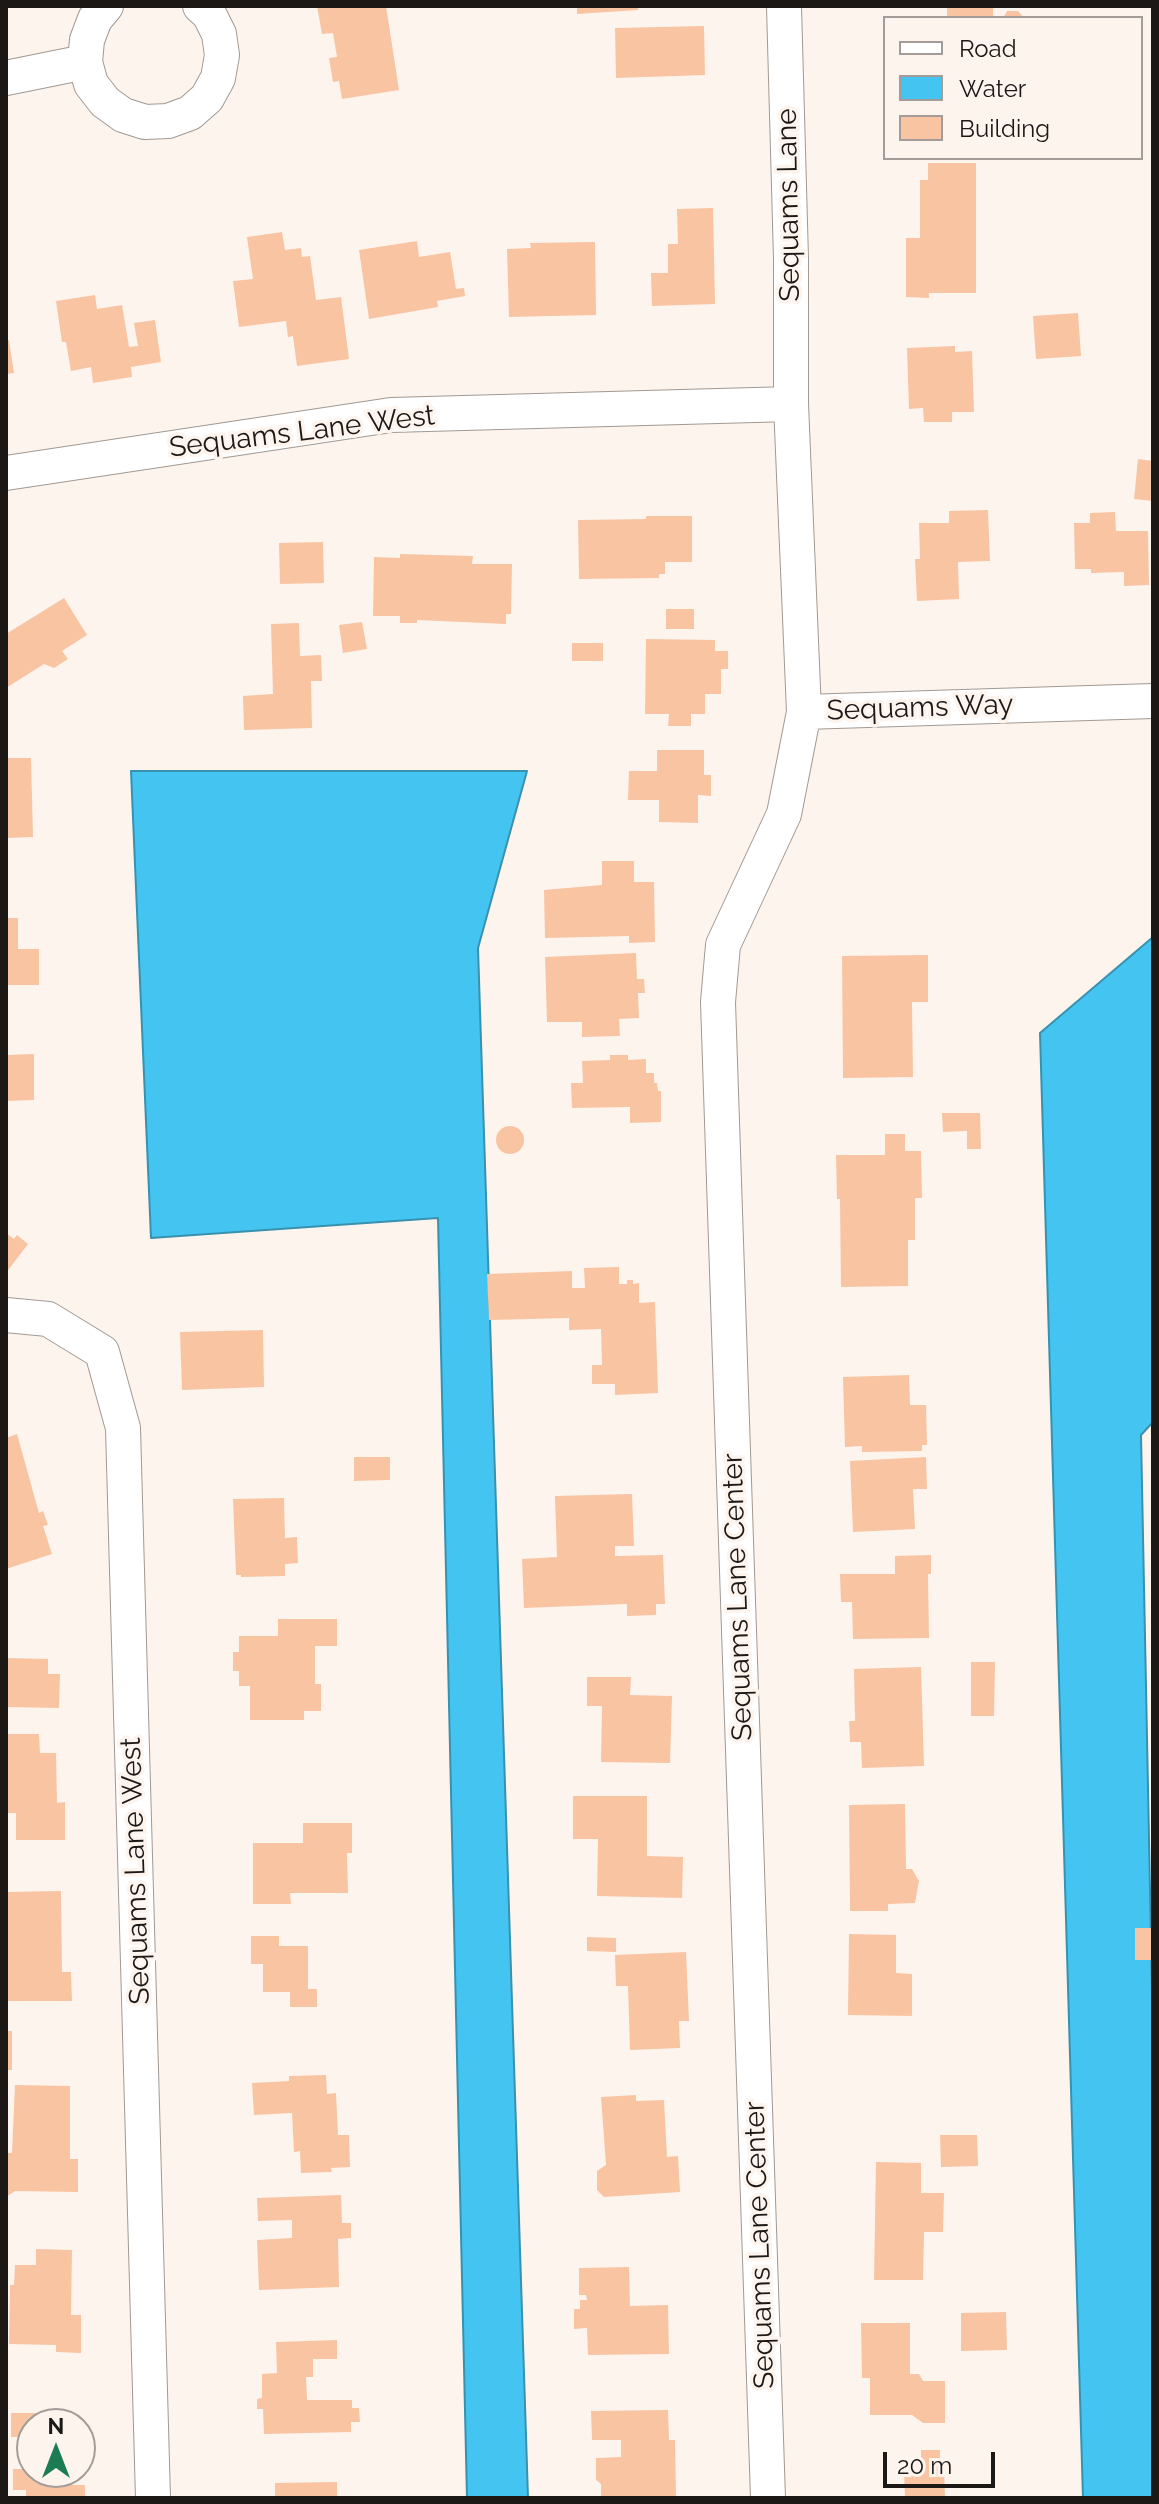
<!DOCTYPE html>
<html>
<head>
<meta charset="utf-8">
<style>
  body { margin:0 }
  #map { position:relative; width:1159px; height:2504px; overflow:hidden; background:#fef4ee; font-family:Raleway,sans-serif }
  canvas { display:block }
  .frame { position:absolute; inset:0; border:8px solid #1b1816; pointer-events:none }
  .legend { position:absolute; left:883px; top:16px; width:260px; height:144px; box-sizing:border-box; background:#fef4ee; border:2px solid #a39c98; margin:0; padding:10px 14px; list-style:none; font-size:24px; color:#1b1816 }
  .legend li { display:flex; align-items:center; gap:16px; height:40px }
  .legend b { width:40px; border:2px solid #a39c98 }
  .north { position:absolute; left:16px; top:2408px; width:80px; height:80px; box-sizing:border-box; background:#fef4ee; border:2px solid #a39c98; border-radius:50%; rotate:0deg; font-size:22px; font-weight:700; line-height:32px; text-align:center; color:#1b1816 }
  .north::after { content:''; display:block; margin:auto; width:28px; height:36px; background:#1b7c54; clip-path:polygon(50% 0,100% 100%,50% 72%,0 100%) }
  .scale { position:absolute; left:883px; top:2452px; width:112px; height:36px; box-sizing:border-box; border:4px solid #1b1816; border-top:0; padding-left:10px; font-size:24px; line-height:28px; white-space:nowrap; color:#1b1816; -webkit-text-stroke:6px #fef4ee; paint-order:stroke }
</style>
</head>
<body>
<div id="map">
<canvas width="1159" height="2504"></canvas>
<div class="frame"></div>
<ul class="legend">
<li><b style="height:10px;background:#fff"></b>Road</li>
<li><b style="height:22px;background:#44c5f1"></b>Water</li>
<li><b style="height:22px;background:#f9c4a2"></b>Building</li>
</ul>
<div class="north">N</div>
<div class="scale">20 m</div>
</div>
<script>
const ctx = document.querySelector('canvas').getContext('2d');
ctx.lineJoin = 'round';
function fillPath(path, color) { ctx.fillStyle = color; ctx.fill(path, 'evenodd'); }
const poly = rows => new Path2D(rows.map(r => 'M' + r).join(''));
function trace(path, color, width, dash) { ctx.strokeStyle = color; ctx.lineWidth = width; ctx.lineCap = dash ? 'butt' : 'round'; ctx.setLineDash(dash || []); ctx.stroke(path); }
function write(font, color, halo, rows, align = 'center') {
  ctx.font = font + ' Raleway,sans-serif'; ctx.lineWidth = 7; ctx.setLineDash([]); ctx.textBaseline = 'middle'; ctx.strokeStyle = halo; ctx.fillStyle = color; for (const [text, x, y, turn = 0] of rows) {
    ctx.save(); ctx.translate(x, y); ctx.rotate((+turn || 0) * Math.PI / 180); ctx.textAlign = isNaN(turn) ? turn : align; if (halo) ctx.strokeText(text, 0, 0); ctx.fillText(text, 0, 0); ctx.restore();
  }
}
const water = poly([
  [131,771,527,771,478,948,528,2498,467,2498,438,1218,151,1238,131,771],
  [1153,937,1153,1422,1141,1435,1153,2040,1153,2498,1083,2498,1040,1033,1153,937]
]);
fillPath(water, '#44c5f1');
trace(water, '#3891af', 2);
fillPath(poly([
  [317,6,386,6,399,90,342,99,339,81,333,82,329,58,337,57,333,33,322,34],
  [577,6,638,6,638,10,577,14],
  [947,6,993,6,993,18,947,18],
  [1007,11,1018,11,1024,18,1003,18],
  [704,26,705,75,616,78,615,28],
  [928,163,976,163,976,293,929,293,929,298,906,297,906,238,920,238,920,180,928,180],
  [713,208,715,304,652,306,651,273,668,273,668,244,678,244,677,209],
  [282,232,285,250,301,248,302,257,310,256,316,300,341,297,349,359,297,366,293,336,288,337,286,321,239,327,233,281,253,279,247,237],
  [417,241,419,257,450,252,456,289,464,288,465,296,437,301,438,307,369,319,359,250],
  [595,242,596,315,509,317,507,249,531,248,530,243],
  [95,295,97,309,122,305,129,347,138,346,134,323,155,320,161,362,131,367,132,377,93,383,91,367,71,371,66,342,62,342,56,301],
  [1078,313,1081,356,1036,359,1033,316],
  [9,340,14,373,6,374,6,341],
  [955,346,955,352,972,351,974,412,952,412,952,422,924,422,923,408,909,409,907,348],
  [1138,459,1153,461,1153,501,1134,499],
  [988,510,990,561,958,562,959,599,917,601,915,559,920,559,919,523,949,523,949,511],
  [1115,512,1116,531,1148,531,1149,585,1124,586,1124,572,1091,573,1091,569,1075,569,1074,523,1090,523,1090,513],
  [646,516,692,516,692,562,665,562,665,574,659,574,659,578,579,579,578,520,646,519],
  [323,542,324,583,280,584,279,543],
  [400,554,473,556,472,564,512,564,511,614,506,614,506,624,417,620,417,623,400,623,400,616,373,616,374,557,400,558],
  [64,598,87,635,62,651,68,659,54,668,44,664,6,688,6,634],
  [666,609,694,609,694,629,666,629],
  [362,622,367,649,343,653,339,625],
  [299,623,300,656,321,655,322,681,311,681,312,728,244,730,243,696,273,694,271,624],
  [646,639,715,640,715,651,728,651,728,669,721,669,721,694,705,694,705,714,691,714,691,726,668,726,669,714,645,714],
  [572,643,603,643,603,661,572,661],
  [657,750,704,750,704,775,711,775,711,796,698,795,698,823,659,822,659,800,628,800,629,771,657,771],
  [6,758,31,758,33,837,6,838],
  [602,861,634,861,634,882,654,882,655,942,629,943,629,936,545,938,544,890,602,885],
  [6,918,18,918,18,949,39,949,39,985,6,985],
  [636,953,637,979,644,979,645,993,638,993,639,1018,619,1019,620,1036,582,1037,582,1022,547,1022,545,957],
  [928,955,928,1002,912,1002,913,1077,843,1078,842,956],
  [34,1054,34,1100,6,1101,6,1055],
  [610,1055,628,1055,628,1060,646,1059,646,1073,654,1073,654,1083,657,1083,658,1091,661,1091,661,1122,630,1123,630,1107,572,1108,571,1083,583,1083,582,1061,610,1060],
  [942,1113,980,1113,981,1149,967,1149,967,1131,943,1132],
  '496 1140a14 14 0 1 1 28 0a14 14 0 1 1-28 0Z',
  [885,1134,905,1134,905,1151,921,1151,922,1198,915,1198,915,1240,908,1240,908,1286,841,1287,840,1199,837,1199,836,1155,885,1155],
  [6,1233,14,1239,17,1235,28,1244,6,1273],
  [619,1267,619,1284,627,1284,627,1280,633,1280,633,1284,639,1283,639,1303,655,1302,658,1393,615,1395,615,1384,592,1384,592,1365,602,1365,601,1329,569,1330,569,1318,489,1320,487,1274,572,1271,572,1288,585,1288,584,1268],
  [263,1330,264,1387,182,1390,180,1332],
  [909,1375,910,1405,926,1405,927,1445,922,1445,922,1451,862,1452,862,1446,845,1447,843,1377],
  [17,1434,39,1513,43,1511,48,1525,43,1526,52,1554,6,1569,6,1438],
  [354,1457,390,1457,390,1480,354,1481],
  [926,1457,927,1489,913,1489,915,1529,853,1532,850,1461],
  [632,1494,634,1546,615,1546,615,1556,663,1555,665,1604,656,1604,656,1615,627,1616,627,1604,524,1608,522,1559,557,1557,555,1496],
  [284,1498,285,1538,297,1537,298,1563,285,1564,285,1576,241,1577,241,1575,236,1575,233,1499],
  [931,1555,931,1574,928,1574,929,1638,853,1639,852,1602,841,1602,840,1574,895,1574,895,1556],
  [278,1619,337,1619,337,1646,315,1646,315,1684,321,1684,321,1711,304,1711,304,1720,250,1720,250,1686,239,1686,239,1671,233,1671,233,1652,239,1652,239,1636,278,1636],
  [6,1658,48,1659,48,1674,60,1674,59,1708,6,1707],
  [971,1662,995,1662,994,1716,971,1716],
  [921,1667,924,1766,862,1768,861,1742,850,1742,849,1721,855,1721,854,1669],
  [587,1677,631,1677,630,1695,672,1696,670,1763,601,1762,602,1706,587,1706],
  [6,1734,39,1734,40,1753,56,1753,57,1803,65,1802,65,1840,16,1840,16,1813,6,1813],
  [573,1796,647,1796,647,1856,683,1857,682,1898,597,1896,598,1839,573,1839],
  [905,1804,906,1869,912,1869,919,1881,915,1903,888,1904,888,1911,850,1911,849,1805],
  [303,1823,352,1823,352,1853,347,1853,348,1893,290,1893,291,1904,253,1904,253,1843,303,1843],
  [61,1891,62,1972,71,1972,72,2001,6,2001,6,1892],
  [1135,1928,1153,1928,1153,1960,1135,1960],
  [849,1934,896,1935,896,1973,912,1974,912,2016,848,2015],
  [251,1936,279,1936,279,1946,308,1946,308,1989,317,1989,317,2007,290,2007,290,1992,263,1992,263,1964,251,1964],
  [587,1937,616,1938,616,1952,587,1951],
  [686,1952,689,2021,679,2021,680,2048,630,2050,628,1986,616,1986,615,1955],
  [6,2031,12,2031,12,2070,6,2070],
  [326,2075,327,2094,336,2093,338,2135,349,2135,350,2167,331,2168,332,2172,301,2173,300,2151,294,2152,292,2113,254,2115,252,2083,289,2081,289,2076],
  [15,2085,70,2086,70,2159,78,2159,78,2192,15,2191,6,2197,6,2153,12,2153],
  [636,2095,636,2101,664,2100,667,2157,678,2156,680,2192,604,2197,597,2190,597,2171,606,2165,601,2097],
  [940,2135,977,2135,978,2166,941,2167],
  [876,2162,921,2163,921,2193,944,2193,943,2232,924,2232,923,2280,874,2280],
  [341,2195,342,2223,351,2223,351,2238,338,2239,339,2287,259,2290,257,2240,292,2238,292,2220,258,2221,257,2198],
  [36,2249,72,2250,71,2315,81,2315,81,2353,56,2352,56,2345,9,2344,10,2285,14,2285,15,2265,36,2265],
  [629,2267,630,2306,668,2305,669,2354,588,2355,587,2328,574,2329,574,2309,580,2309,580,2300,587,2300,586,2295,579,2295,579,2268],
  [1006,2312,1007,2350,961,2351,961,2313],
  [861,2323,910,2323,910,2374,919,2374,923,2381,945,2381,945,2423,923,2423,912,2415,870,2415,870,2378,862,2378],
  [337,2340,337,2359,313,2359,313,2377,306,2377,307,2400,352,2400,352,2408,359,2408,360,2422,351,2422,351,2432,264,2434,263,2409,257,2409,257,2399,262,2398,262,2374,277,2373,276,2342],
  [668,2410,669,2440,675,2440,676,2498,601,2498,601,2484,596,2480,596,2458,621,2457,621,2440,592,2440,591,2411],
  [11,2413,64,2413,64,2424,32,2424,32,2472,68,2472,65,2485,85,2485,85,2498,26,2498,26,2490,13,2490,13,2469,25,2469,25,2437,11,2437],
  [921,2450,940,2450,940,2468,944,2467,945,2498,905,2498,904,2470,921,2470],
  [337,2482,337,2498,275,2498,275,2483]
]), '#f9c4a2');
const street = poly([
  [106,6,95,19,87,40,85,62,91,84,105,102,123,115,145,122,168,121,190,113,207,98,218,78,222,55,219,34,209,14,200,6],
  [6,78,85,62],
  [6,473,391,415,791,404],
  [804,712,1153,701],
  [6,1315,48,1319,102,1352,123,1428,153,2498],
  [768,2498,718,1002,723,945,784,814,804,712,791,404,791,259,784,6]
]);
trace(street, '#a19993', 36);
trace(street, '#fff', 34);
write('28px', '#1b1816', '#fef4ee', [
  ["Sequams Lane",789,205,-91],
  ["Sequams Lane West",302,432,-7],
  ["Sequams Way",920,708,-2],
  ["Sequams Lane Center",738,1597,-92],
  ["Sequams Lane West",136,1871,-92],
  ["Sequams Lane Center",760,2245,-92]
]);
</script>
</body>
</html>
